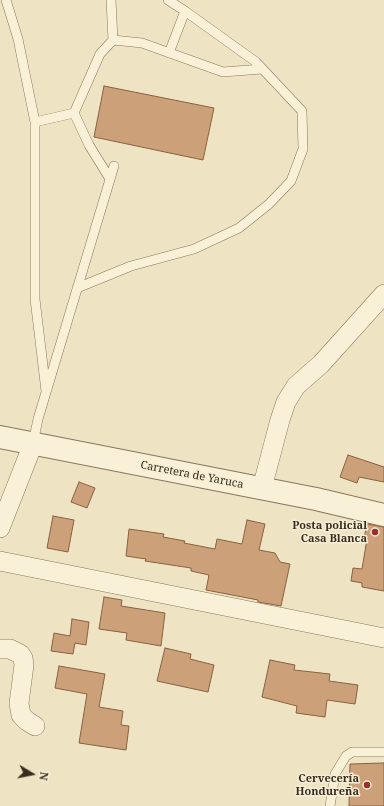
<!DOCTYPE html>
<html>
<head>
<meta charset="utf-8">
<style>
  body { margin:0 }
  #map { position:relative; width:384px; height:806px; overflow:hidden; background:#eee4c4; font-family:"Noto Serif",serif }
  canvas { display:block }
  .north { position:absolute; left:12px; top:754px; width:40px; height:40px; -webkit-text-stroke:3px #f5eed4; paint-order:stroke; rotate:100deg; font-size:11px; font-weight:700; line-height:16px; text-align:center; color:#392d1e }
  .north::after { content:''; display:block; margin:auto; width:14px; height:18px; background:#392d1e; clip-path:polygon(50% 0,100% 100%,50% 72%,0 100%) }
</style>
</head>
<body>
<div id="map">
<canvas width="384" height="806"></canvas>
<div class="north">N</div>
</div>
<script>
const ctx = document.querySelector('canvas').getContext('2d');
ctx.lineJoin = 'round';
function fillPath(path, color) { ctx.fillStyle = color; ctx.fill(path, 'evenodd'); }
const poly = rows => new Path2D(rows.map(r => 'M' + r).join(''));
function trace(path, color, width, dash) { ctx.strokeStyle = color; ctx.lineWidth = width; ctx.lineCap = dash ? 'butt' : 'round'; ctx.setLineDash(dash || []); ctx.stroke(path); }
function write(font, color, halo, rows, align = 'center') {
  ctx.font = font + ' "Noto Serif",serif'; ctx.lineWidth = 3; ctx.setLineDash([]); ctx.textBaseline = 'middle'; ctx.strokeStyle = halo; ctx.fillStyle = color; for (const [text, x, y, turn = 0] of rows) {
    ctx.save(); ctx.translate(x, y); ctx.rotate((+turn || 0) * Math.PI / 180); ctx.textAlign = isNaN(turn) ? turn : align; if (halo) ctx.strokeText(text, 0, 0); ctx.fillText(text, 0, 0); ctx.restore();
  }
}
const building = poly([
  [104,86,214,108,203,160,94,137,104,86],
  [348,455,384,467,384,482,359,477,357,483,340,477,348,455],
  [79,482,95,488,87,508,71,502,79,482],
  [53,516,74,520,68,552,47,548,53,516],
  [247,520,265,524,259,550,275,553,280,562,290,564,281,606,258,602,258,600,206,590,209,575,191,571,191,568,145,561,146,559,126,556,129,529,164,534,163,537,185,541,184,543,215,549,217,539,242,544,247,520],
  [367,524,384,527,384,591,362,587,362,583,351,581,353,568,362,569,367,539,364,538,367,524],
  [104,597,122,600,121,606,165,613,161,646,126,640,127,633,99,629,104,597],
  [72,619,89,622,86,645,75,643,73,654,51,651,54,633,70,636,72,619],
  [165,648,191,654,190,659,214,665,208,692,157,681,165,648],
  [270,660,295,665,294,670,330,674,329,681,358,685,355,704,327,700,325,717,296,713,297,706,262,697,270,660],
  [59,666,105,674,99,707,123,711,121,725,129,726,126,750,79,743,87,694,55,688,59,666],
  [384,763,384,806,349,806,350,764,384,763]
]);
fillPath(building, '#cca17a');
trace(building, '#886140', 1);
const service = poly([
  [6,0,18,39,35,122,35,299,46,391],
  [111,0,113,40],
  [169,53,185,11],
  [35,122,74,113],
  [110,179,89,145,74,113,100,54,113,40,142,43,223,72,262,69],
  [77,288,131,266,194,249,239,228,269,204,291,181,303,149,302,111,256,62,185,11,168,0],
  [33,443,38,419,114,166],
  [330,806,335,774,346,756,352,752,384,752]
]);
const minor = poly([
  [262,488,280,420,286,402,296,386,321,364,384,294],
  [0,528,33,444],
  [0,561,384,638],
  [0,649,10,649,20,654,23,658,24,665,19,703,21,715,27,721,35,726]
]);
const tertiary = poly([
  [0,437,316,499,384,515]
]);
trace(service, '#89765a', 10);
trace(minor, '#89765a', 20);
trace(tertiary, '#89765a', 24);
trace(service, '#f9f1d7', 9);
trace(minor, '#f9f1d7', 19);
trace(tertiary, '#f9f1d7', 22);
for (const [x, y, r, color] of [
  [375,532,4,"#97302b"],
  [367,785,4,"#97302b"]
]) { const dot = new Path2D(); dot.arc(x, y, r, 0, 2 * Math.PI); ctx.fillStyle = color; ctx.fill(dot); trace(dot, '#f5eed4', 1.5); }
write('11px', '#392d1e', '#f5eed4', [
  ["Carretera de Yaruca",192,475,11]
]);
write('bold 11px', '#392d1e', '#f5eed4', [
  ["Posta policial",367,526],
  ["Casa Blanca",367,539],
  ["Cervecería",359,779],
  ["Hondureña",359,792]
], 'right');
</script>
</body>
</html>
